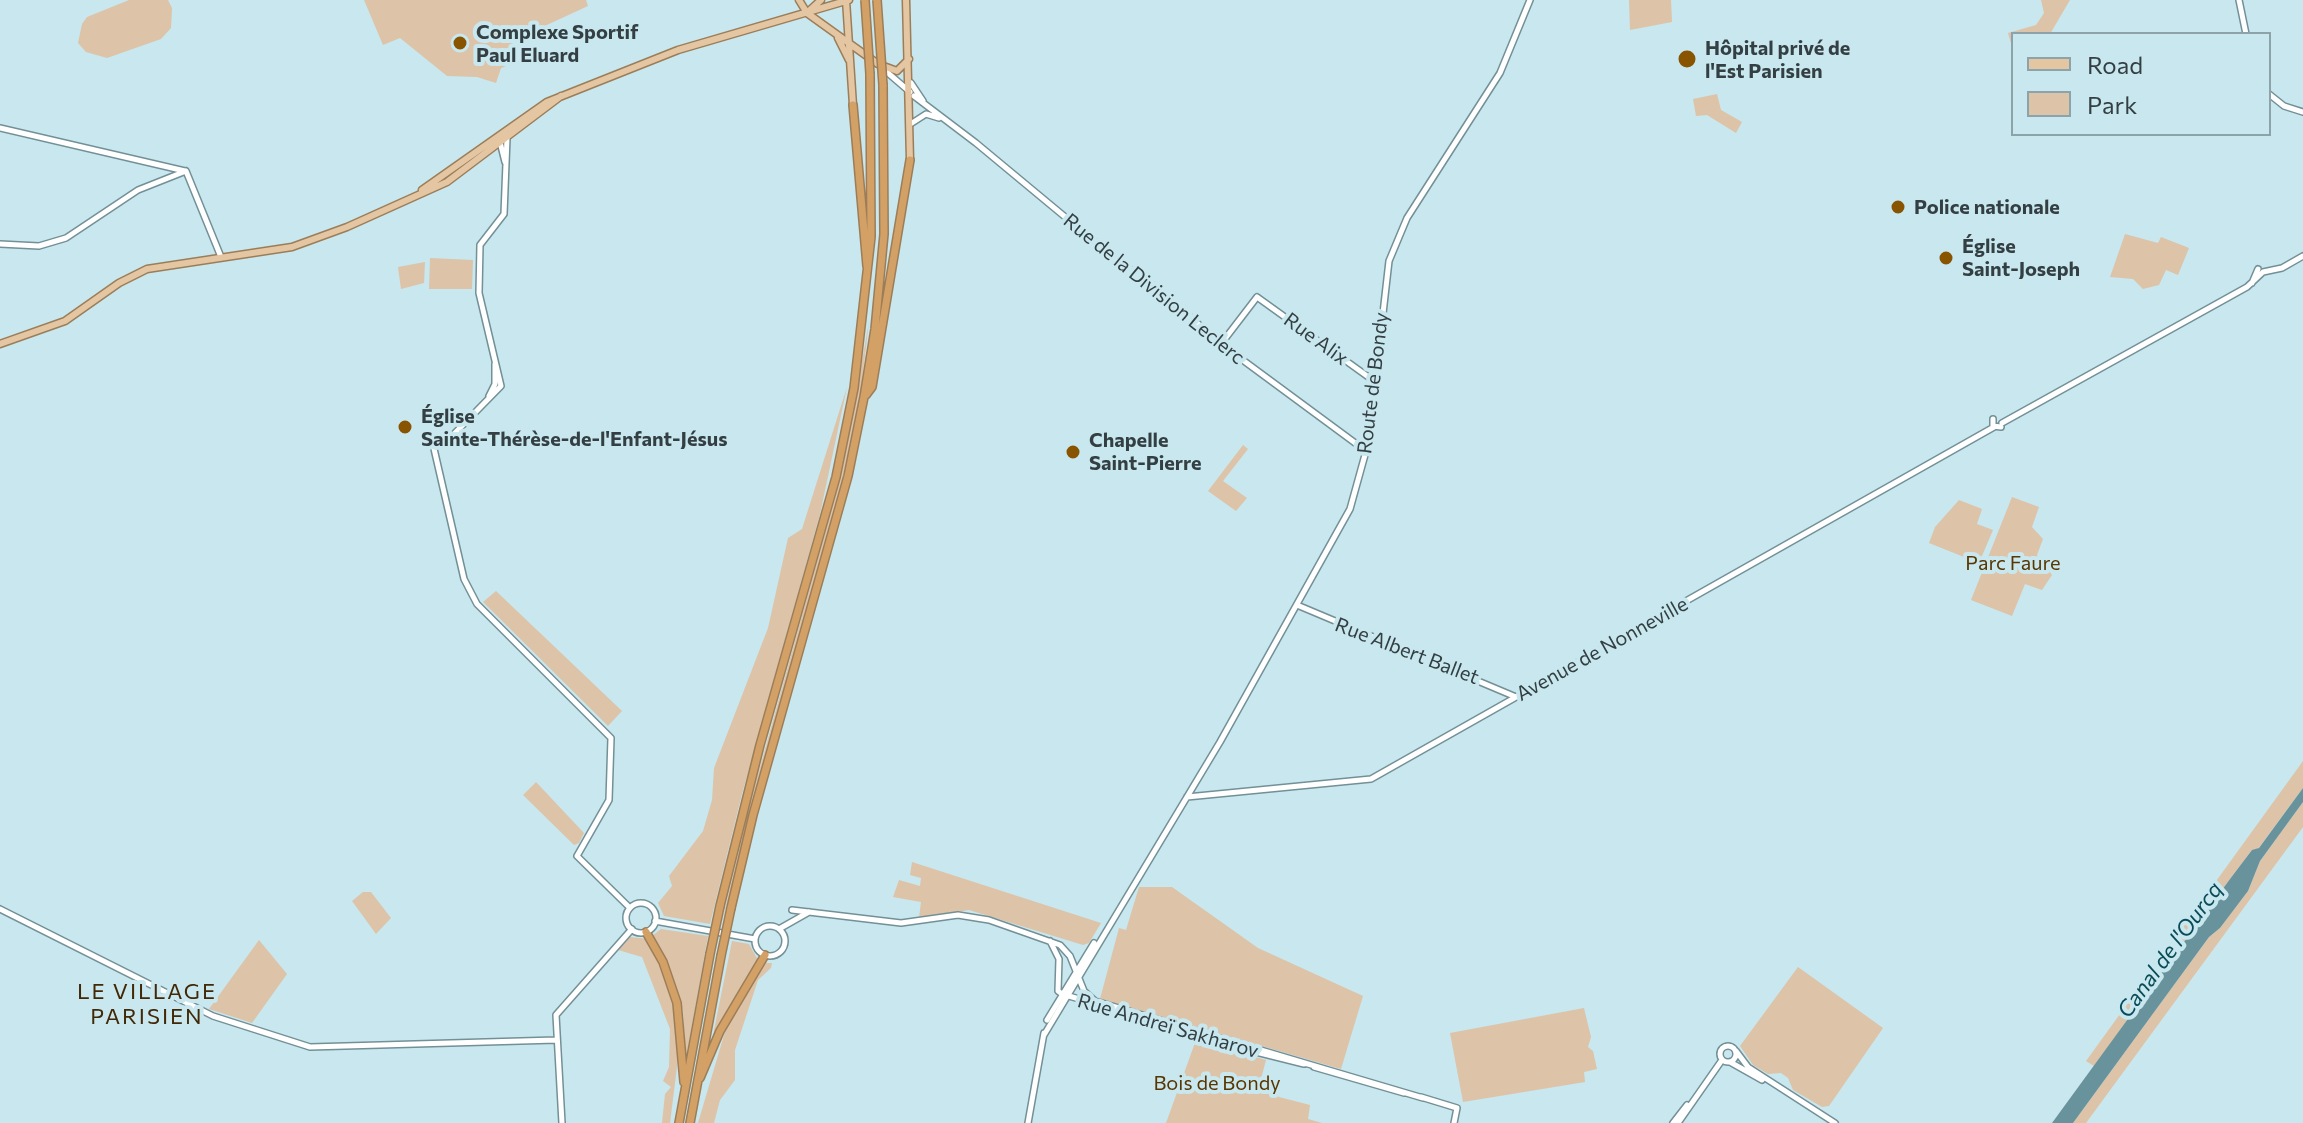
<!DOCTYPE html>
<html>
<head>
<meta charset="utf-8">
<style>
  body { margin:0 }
  #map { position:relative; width:2303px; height:1123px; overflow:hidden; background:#c8e7ee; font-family:Commissioner,sans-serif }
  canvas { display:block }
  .legend { position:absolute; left:2011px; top:32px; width:260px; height:104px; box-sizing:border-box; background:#c8e7ee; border:2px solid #8ca4a9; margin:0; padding:10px 14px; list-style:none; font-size:24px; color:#333f42 }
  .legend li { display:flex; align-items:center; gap:16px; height:40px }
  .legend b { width:40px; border:2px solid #8ca4a9 }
</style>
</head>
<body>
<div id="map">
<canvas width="2303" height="1123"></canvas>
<ul class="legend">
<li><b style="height:10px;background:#e5c6a3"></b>Road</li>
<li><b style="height:22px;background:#ddc3a8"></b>Park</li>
</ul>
</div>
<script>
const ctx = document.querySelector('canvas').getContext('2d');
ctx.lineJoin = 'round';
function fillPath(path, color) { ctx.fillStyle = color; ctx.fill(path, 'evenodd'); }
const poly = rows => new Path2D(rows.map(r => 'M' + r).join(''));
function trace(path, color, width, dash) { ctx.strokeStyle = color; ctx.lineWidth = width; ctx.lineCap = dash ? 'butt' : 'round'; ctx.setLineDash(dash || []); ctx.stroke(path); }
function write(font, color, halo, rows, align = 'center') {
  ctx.font = font + ' Commissioner,sans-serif'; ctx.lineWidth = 8; ctx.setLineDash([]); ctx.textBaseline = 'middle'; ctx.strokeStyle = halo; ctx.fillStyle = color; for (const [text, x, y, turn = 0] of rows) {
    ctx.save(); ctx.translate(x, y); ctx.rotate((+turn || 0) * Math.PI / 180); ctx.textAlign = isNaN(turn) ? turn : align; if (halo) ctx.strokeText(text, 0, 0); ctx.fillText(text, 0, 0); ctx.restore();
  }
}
fillPath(poly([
  [129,0,168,0,172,8,171,28,161,39,107,58,86,52,78,43,82,24,87,17],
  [364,0,586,0,588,6,512,41,516,62,501,68,496,83,477,77,447,76,400,38,383,45],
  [1629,0,1671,0,1672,22,1630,30],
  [2041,0,2070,0,2050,34,2013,34,2013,50,2008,33,2036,25,2044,13],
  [1717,94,1721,110,1742,122,1736,133,1707,115,1696,116,1693,99],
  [2125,234,2158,243,2161,237,2189,248,2178,275,2166,270,2159,285,2143,289,2133,279,2110,277],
  [430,258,473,260,472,289,429,289],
  [425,262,424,283,401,289,398,267],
  [869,322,861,390,841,486,720,929,751,800,842,471],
  [847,387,820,514,742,794,710,924,664,916,658,903,672,886,669,876,703,831,712,800,714,768,768,628,788,538,802,529],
  [1243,445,1248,449,1223,481,1247,498,1236,511,1208,491],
  [2012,497,2039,507,2032,527,2043,539,2037,555,2052,575,2042,590,2025,584,2012,616,1971,600],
  [1959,500,1982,509,1977,524,1993,530,1979,563,1929,543,1935,527],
  [496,591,622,711,608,726,483,602],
  [2303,761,2303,788,2258,849,2252,850,2230,879,2094,1066,2086,1061],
  [536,782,584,833,579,843,574,845,523,795],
  [2303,802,2303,827,2086,1123,2073,1123,2209,937,2220,928,2248,891,2260,861],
  [912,862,1101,923,1089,943,1083,945,969,910,919,918,921,902,893,897,899,880,920,886,921,878,910,875],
  [1139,887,1172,887,1258,948,1363,996,1341,1069,1100,999,1119,928,1126,930],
  [363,892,371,892,391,918,376,934,352,901],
  [661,929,708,936,686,1058,683,1011,673,977,652,936],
  [630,937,648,939,670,990,677,1022,678,1059,670,1123,662,1123,665,1094,671,1087,663,1081,669,1067,670,1029,642,957,618,950],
  [259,940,287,974,252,1023,209,1009],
  [732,941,749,944,758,960,712,1040],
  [764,963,772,963,771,968,758,980,735,1050,735,1080,720,1100,714,1123,698,1123,727,1025],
  [1798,967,1883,1028,1829,1106,1822,1107,1793,1090,1788,1078,1781,1073,1768,1074,1753,1065,1740,1046],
  [1584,1008,1591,1037,1588,1047,1593,1051,1597,1069,1584,1072,1585,1082,1463,1102,1450,1033],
  [1196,1040,1266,1060,1260,1083,1279,1097,1310,1105,1308,1119,1322,1123,1166,1123]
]), '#ddc3a8');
fillPath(poly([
  [2303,788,2303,802,2260,861,2248,891,2220,928,2209,937,2073,1123,2052,1123,2230,879,2252,850,2259,848]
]), '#68939c');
const minor = poly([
  [2239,0,2246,34],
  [881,67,910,92],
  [911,83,923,101],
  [2269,94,2284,106,2303,112],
  [914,96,976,143,1117,260,1157,288,1221,344,1366,451],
  [912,123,926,114,939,118],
  [0,128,185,171],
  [507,138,504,214,480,245,479,293,501,386,454,434,432,440,464,579,477,604,611,738,609,800,577,856,630,908],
  [500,142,505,162],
  [186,171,221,257],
  [0,244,39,246,66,238,138,190,186,171],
  [2252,283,2258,269],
  [1221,344,1257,297,1374,381],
  [489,396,495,384,495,364],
  [1993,419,1993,426,2001,427],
  [2002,423,2247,287,2263,272,2282,268,2303,256],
  [1297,605,1516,697],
  [1187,797,1371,779,1994,427],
  '626 918a15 15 0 1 1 30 0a15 15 0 1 1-30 0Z',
  [0,909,213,1016,310,1047,556,1040],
  [792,910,901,923,958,915,989,920,1060,945,1070,956,1084,991,1095,1001,1423,1098],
  [655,921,755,939],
  '755 941a15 15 0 1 1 30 0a15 15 0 1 1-30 0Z',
  [779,929,809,912],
  [1050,941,1059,959,1058,991,1062,994,1155,1021],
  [1047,1020,1094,943],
  [1172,1026,1212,1039],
  [1044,1035,1220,742,1350,509,1368,444,1389,261,1407,218,1500,73,1530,0],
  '1720 1054a8 8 0 1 1 16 0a8 8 0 1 1-16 0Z',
  [1736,1051,1748,1067,1835,1123],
  [1256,1052,1304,1064],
  [1730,1062,1762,1080],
  [1314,1067,1404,1093],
  [1421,1097,1457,1108,1454,1123],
  [562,1123,556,1015,632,929],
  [1028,1123,1044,1033],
  [1673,1123,1687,1105],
  [1678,1123,1722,1060]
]);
const major = poly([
  [799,0,807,13,878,64,897,71,909,59],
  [846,0,853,105],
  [906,0,910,160],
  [810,10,821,0],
  [838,38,849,60],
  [422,190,547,102,678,50,849,0],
  [0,344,65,321,119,283,147,269,292,247,347,227,447,182,561,96]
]);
const highway = poly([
  [853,105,867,266],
  [866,395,872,387,910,160],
  [720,906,760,745,836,477,854,388,871,237,870,74],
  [731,908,753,815,848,476,864,397,875,329,884,234,883,85],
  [646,932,663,962,677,1003,684,1082],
  [700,1078,720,1031,765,955],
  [679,1123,710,954],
  [690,1123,721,956]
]);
trace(minor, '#739097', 8);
trace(major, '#9b7e59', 9);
trace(highway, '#9b7e59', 10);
trace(minor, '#fff', 5);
trace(major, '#e5c6a3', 6);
trace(highway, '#d3a066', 7);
const highwayBridge = poly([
  [865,0,870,74],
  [877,0,883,85],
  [710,954,720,906],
  [721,956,731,908]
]);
trace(highwayBridge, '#9b7e59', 10, []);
trace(highwayBridge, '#d3a066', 7);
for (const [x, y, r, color] of [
  [460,43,8,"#885400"],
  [1687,59,10,"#885400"],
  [1898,207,8,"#885400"],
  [1946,258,8,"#885400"],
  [405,427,8,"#885400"],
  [1073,452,8,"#885400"]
]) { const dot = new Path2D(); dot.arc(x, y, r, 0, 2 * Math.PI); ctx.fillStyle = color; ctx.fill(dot); trace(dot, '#c8e7ee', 3); }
write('bold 20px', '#333f42', '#c8e7ee', [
  ["Complexe Sportif",476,32],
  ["Paul Eluard",476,55],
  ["Hôpital privé de",1705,48],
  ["l'Est Parisien",1705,71],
  ["Police nationale",1914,207],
  ["Église",1962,246],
  ["Saint-Joseph",1962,269],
  ["Église",421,416],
  ["Sainte-Thérèse-de-l'Enfant-Jésus",421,439],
  ["Chapelle",1089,440],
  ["Saint-Pierre",1089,463]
], 'left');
write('20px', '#333f42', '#c8e7ee', [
  ["Rue de la Division Leclerc",1154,289,39],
  ["Rue Alix",1316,339,36],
  ["Route de Bondy",1373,383,-83],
  ["Avenue de Nonneville",1602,649,-29],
  ["Rue Albert Ballet",1407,651,21],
  ["Rue Andreï Sakharov",1168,1026,16]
]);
write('20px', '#593601', '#c8e7ee', [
  ["Parc Faure",2013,563],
  ["Bois de Bondy",1217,1083]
]);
write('italic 22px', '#094b57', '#c8e7ee', [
  ["Canal de l'Ourcq",2170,950,-54]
]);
ctx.letterSpacing = '2px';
write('22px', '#422806', '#c8e7ee', [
  ["LE VILLAGE",147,992],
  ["PARISIEN",147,1017]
]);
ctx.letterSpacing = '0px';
</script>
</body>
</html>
